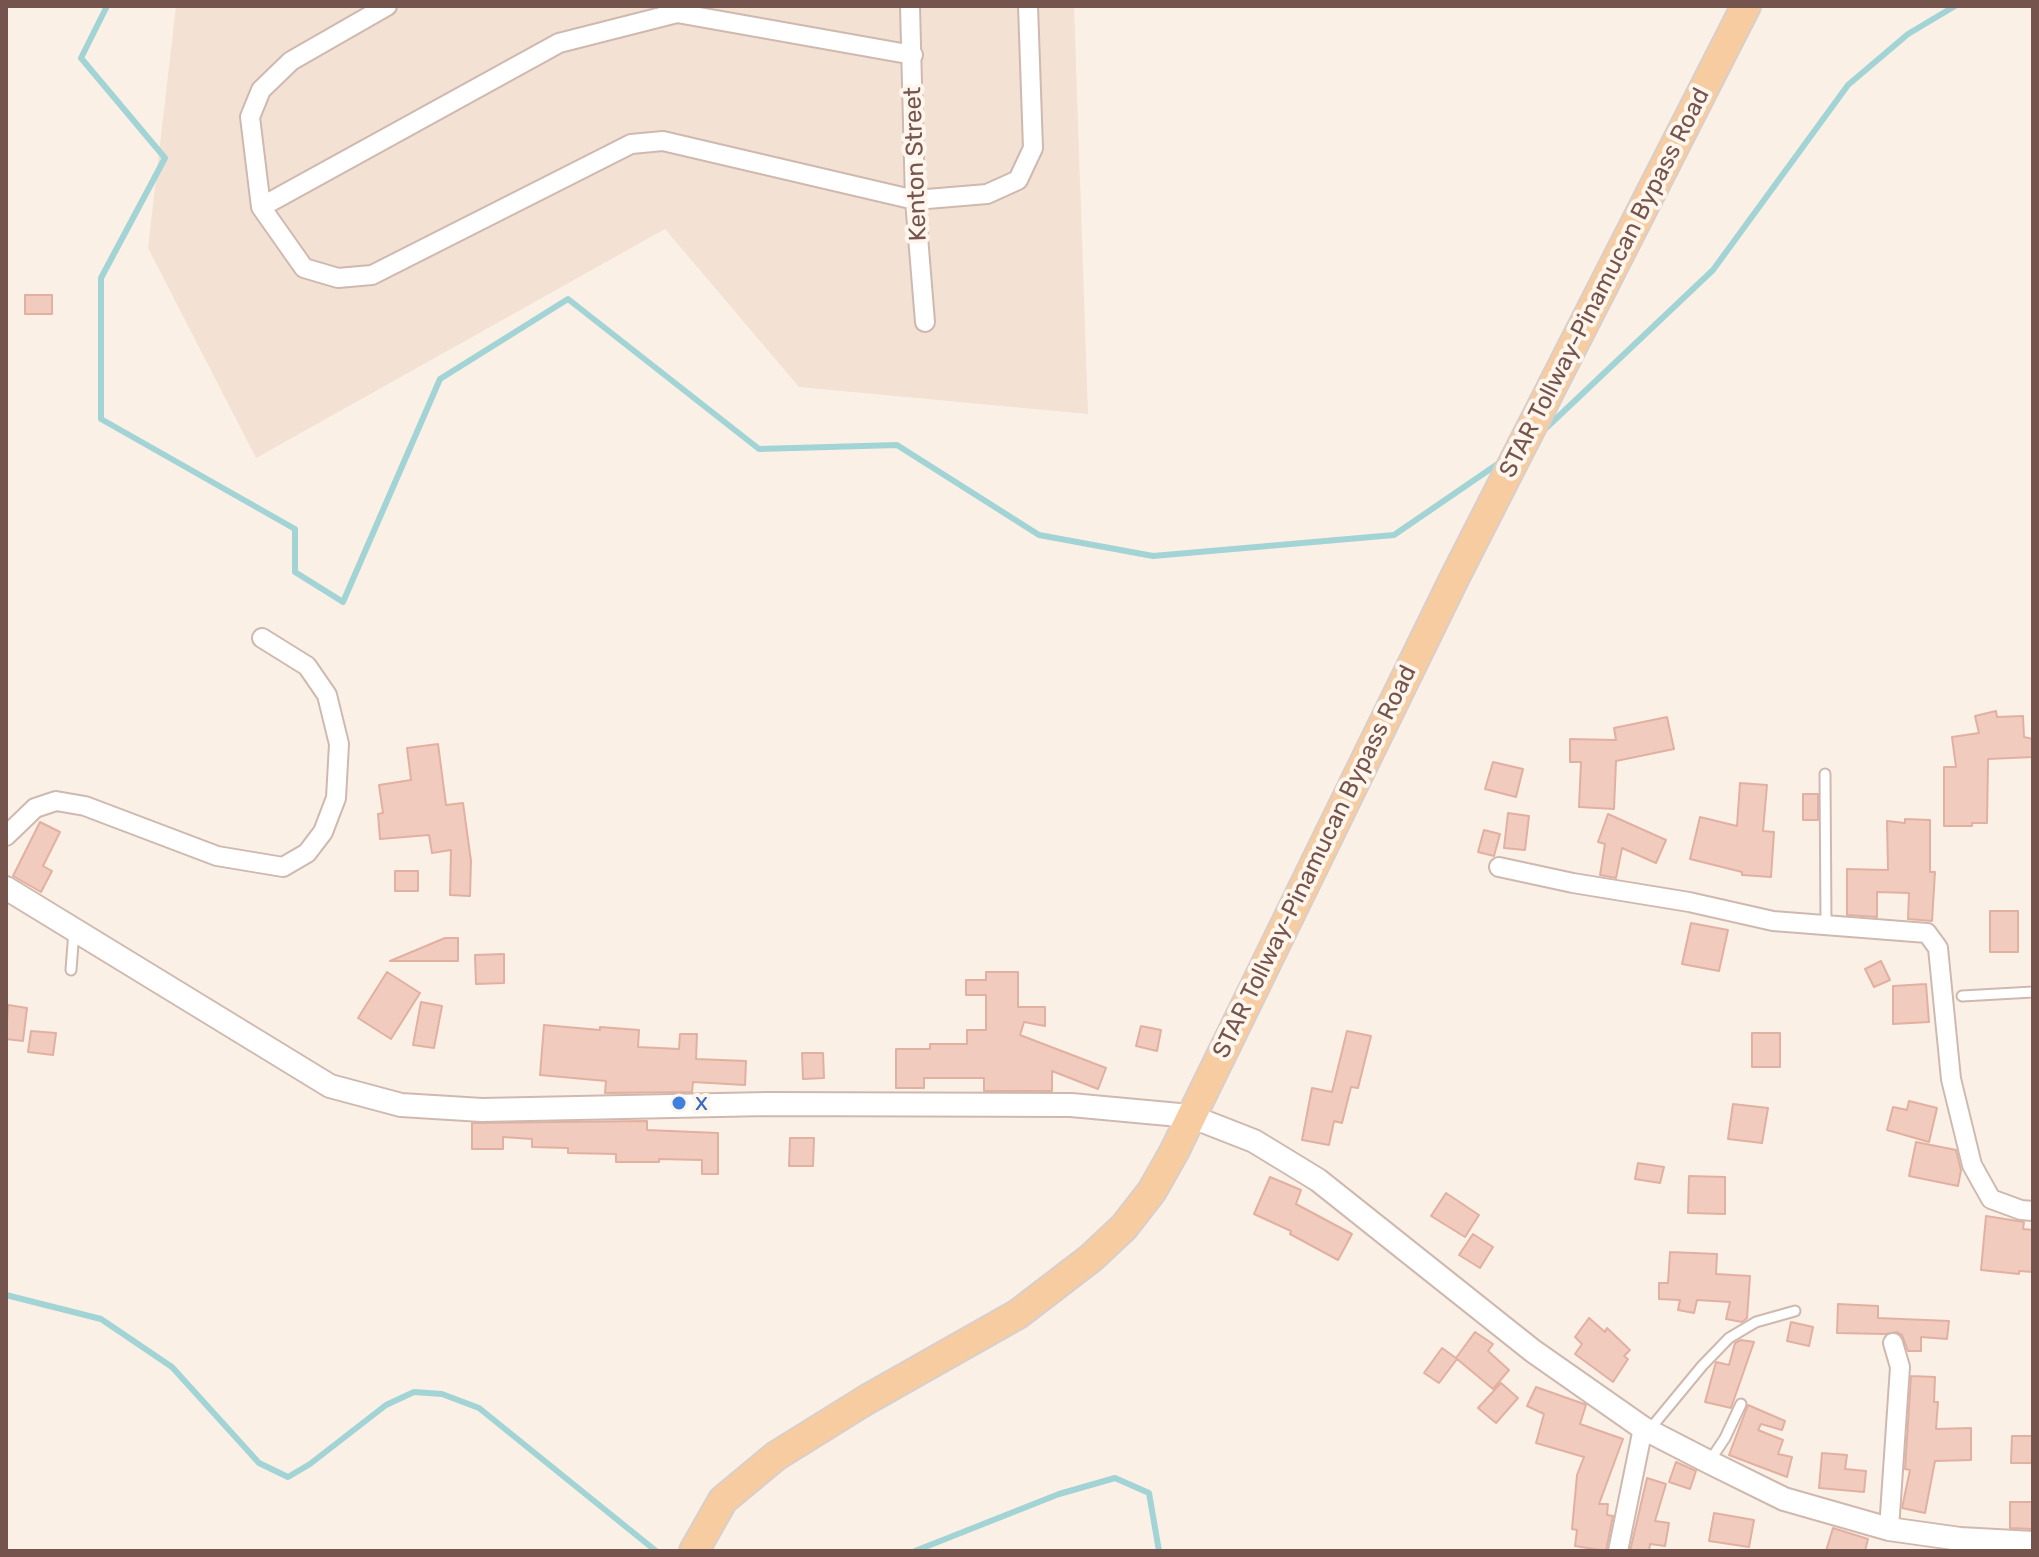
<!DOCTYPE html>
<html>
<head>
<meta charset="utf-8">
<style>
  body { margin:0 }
  #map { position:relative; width:2039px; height:1557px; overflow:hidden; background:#fbf0e6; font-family:Rubik,sans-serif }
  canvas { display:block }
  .frame { position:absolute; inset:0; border:8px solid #74544c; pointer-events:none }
</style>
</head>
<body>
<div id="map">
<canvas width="2039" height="1557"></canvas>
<div class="frame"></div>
</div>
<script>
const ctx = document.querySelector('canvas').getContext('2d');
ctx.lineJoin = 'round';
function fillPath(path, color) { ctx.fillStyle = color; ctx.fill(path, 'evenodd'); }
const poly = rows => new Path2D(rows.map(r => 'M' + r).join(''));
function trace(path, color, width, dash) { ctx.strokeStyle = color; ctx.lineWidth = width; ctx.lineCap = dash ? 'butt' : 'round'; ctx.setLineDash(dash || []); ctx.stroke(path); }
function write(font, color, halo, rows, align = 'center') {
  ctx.font = font + ' Rubik,sans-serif'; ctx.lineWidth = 8; ctx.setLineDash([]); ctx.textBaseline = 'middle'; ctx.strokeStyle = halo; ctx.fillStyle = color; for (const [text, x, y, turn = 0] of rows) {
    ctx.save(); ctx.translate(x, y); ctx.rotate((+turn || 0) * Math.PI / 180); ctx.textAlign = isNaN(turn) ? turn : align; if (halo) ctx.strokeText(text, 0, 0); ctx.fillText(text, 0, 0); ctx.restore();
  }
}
fillPath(poly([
  [176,6,1074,6,1088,414,799,387,665,229,256,458,148,248]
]), '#f3e1d4');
trace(poly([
  [107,6,81,58,165,158,101,278,101,419,295,529,295,572,343,602,440,379,568,299,759,449,897,445,1039,535,1153,556,1394,535,1502,461],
  [1543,431,1713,270,1848,85,1908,34,1955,6],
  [6,1295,101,1319,172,1367,259,1463,288,1477,310,1464,386,1405,414,1392,442,1394,479,1408,656,1551],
  [915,1551,1059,1494,1115,1478,1149,1493,1159,1551]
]), '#a2d4d6', 6);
const building = poly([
  [25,295,52,295,52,314,25,314,25,295],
  [1996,711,1997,717,2023,716,2024,737,2033,739,2033,757,1988,759,1987,823,1972,823,1972,826,1944,826,1944,767,1956,767,1952,737,1979,733,1975,716,1996,711],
  [1667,717,1674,749,1616,761,1614,809,1579,807,1581,762,1570,762,1570,739,1616,740,1614,728,1667,717],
  [438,744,446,805,463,803,471,861,470,896,450,895,451,850,432,853,429,835,380,839,378,814,383,813,379,785,411,780,407,748,438,744],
  [1493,762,1523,769,1516,797,1485,789,1493,762],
  [1740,783,1767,785,1763,831,1774,832,1771,877,1742,875,1742,872,1690,859,1700,817,1737,826,1740,783],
  [1803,794,1818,794,1818,820,1803,820,1803,794],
  [1508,813,1529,816,1525,850,1504,848,1508,813],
  [1608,814,1666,840,1656,863,1622,848,1616,878,1600,875,1605,844,1598,842,1608,814],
  [1905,819,1930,820,1930,872,1935,872,1932,921,1908,919,1909,893,1877,892,1877,917,1847,915,1847,869,1888,870,1887,821,1905,823,1905,819],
  [40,822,60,832,43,866,52,871,41,892,13,876,40,822],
  [1484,830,1500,834,1494,856,1478,852,1484,830],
  [395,871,418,871,418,891,395,891,395,871],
  [1990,911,2018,911,2018,952,1990,952,1990,911],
  [1691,923,1728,930,1719,971,1682,964,1691,923],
  [445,938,458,938,458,961,390,961,445,938],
  [504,954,504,983,476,984,475,955,504,954],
  [1881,961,1890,980,1874,987,1865,969,1881,961],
  [387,972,420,993,391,1039,358,1018,387,972],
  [986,972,1018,972,1018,1007,1045,1007,1045,1026,1024,1022,1020,1035,1106,1068,1098,1089,1052,1071,1052,1091,984,1091,984,1078,924,1078,924,1088,896,1088,896,1049,930,1049,930,1044,967,1044,967,1030,986,1030,986,995,966,995,966,980,986,980,986,972],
  [1926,984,1929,1022,1893,1024,1893,986,1926,984],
  [421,1002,442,1006,434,1048,413,1045,421,1002],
  [8,1005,27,1008,23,1041,6,1039,8,1005],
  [544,1025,600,1030,600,1027,639,1030,638,1047,679,1049,680,1034,697,1034,696,1059,746,1061,745,1085,693,1082,692,1092,605,1093,606,1081,540,1075,544,1025],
  [1141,1026,1161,1030,1157,1051,1136,1046,1141,1026],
  [31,1031,56,1033,53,1055,28,1052,31,1031],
  [1347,1031,1371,1036,1358,1088,1351,1087,1342,1123,1334,1121,1329,1145,1302,1140,1312,1088,1332,1092,1347,1031],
  [1752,1033,1780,1033,1780,1067,1752,1067,1752,1033],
  [802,1053,823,1053,824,1078,803,1079,802,1053],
  [1909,1101,1937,1108,1929,1142,1887,1130,1893,1107,1907,1110,1909,1101],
  [1733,1104,1768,1108,1762,1143,1728,1139,1733,1104],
  [647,1121,647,1130,718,1133,718,1174,702,1174,702,1160,659,1159,659,1162,616,1162,616,1154,568,1153,568,1148,532,1147,532,1139,503,1137,503,1149,472,1149,472,1123,647,1121],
  [790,1138,814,1138,813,1166,789,1166,790,1138],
  [1916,1142,1956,1150,1961,1170,1958,1186,1909,1176,1916,1142],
  [1638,1163,1664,1167,1660,1183,1635,1179,1638,1163],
  [1689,1176,1725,1177,1725,1214,1688,1213,1689,1176],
  [1270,1177,1301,1190,1296,1204,1352,1234,1338,1260,1290,1234,1291,1231,1254,1214,1270,1177],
  [1446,1193,1479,1215,1465,1237,1431,1216,1446,1193],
  [1986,1216,2024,1222,2023,1229,2033,1230,2033,1272,2019,1271,2019,1274,1981,1270,1986,1216],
  [1473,1234,1493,1247,1480,1268,1459,1255,1473,1234],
  [1670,1252,1717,1254,1716,1274,1750,1276,1747,1318,1742,1322,1726,1319,1730,1302,1697,1300,1694,1313,1678,1310,1680,1300,1659,1299,1659,1283,1668,1283,1670,1252],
  [1838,1304,1878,1306,1878,1318,1949,1321,1947,1339,1921,1337,1921,1351,1908,1351,1902,1335,1897,1332,1885,1334,1837,1333,1838,1304],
  [1589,1318,1605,1332,1607,1328,1630,1350,1624,1356,1628,1359,1613,1382,1575,1354,1582,1344,1575,1337,1589,1318],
  [1791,1322,1813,1327,1809,1346,1787,1341,1791,1322],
  [1475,1332,1493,1344,1488,1351,1509,1370,1493,1389,1457,1359,1439,1383,1424,1373,1442,1348,1456,1358,1475,1332],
  [1741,1340,1754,1342,1731,1408,1705,1402,1716,1362,1729,1365,1735,1343,1741,1340],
  [1911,1376,1935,1377,1934,1402,1938,1402,1936,1429,1971,1428,1971,1460,1935,1461,1925,1513,1902,1508,1910,1470,1905,1469,1911,1376],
  [1501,1383,1518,1398,1496,1423,1478,1408,1501,1383],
  [1536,1387,1584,1404,1586,1405,1580,1424,1623,1439,1599,1504,1608,1504,1607,1515,1613,1516,1606,1551,1575,1546,1577,1530,1572,1529,1577,1475,1584,1457,1536,1443,1544,1414,1527,1406,1536,1387],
  [1748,1405,1785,1421,1782,1430,1761,1424,1758,1430,1783,1440,1778,1454,1792,1457,1787,1477,1729,1455,1748,1405],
  [2012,1436,2033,1436,2033,1463,2011,1463,2012,1436],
  [1822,1453,1847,1455,1845,1469,1866,1471,1864,1492,1819,1488,1822,1453],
  [1676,1462,1696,1471,1690,1489,1669,1482,1676,1462],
  [1647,1478,1666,1484,1655,1521,1669,1523,1665,1546,1650,1544,1649,1551,1630,1551,1647,1478],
  [2010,1502,2032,1502,2032,1529,2010,1528,2010,1502],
  [1714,1513,1754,1520,1749,1547,1709,1541,1714,1513],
  [1833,1528,1868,1539,1865,1551,1826,1551,1833,1528]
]);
fillPath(building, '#f0cbbe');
trace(building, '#e2b0a0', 2);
const service = poly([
  [1825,774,1826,924],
  [71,970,74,930],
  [1962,996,2033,992],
  [1650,1429,1702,1366,1729,1338,1756,1322,1795,1311],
  [1709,1462,1725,1438,1741,1404]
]);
const minor = poly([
  [387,6,291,61,261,90,250,117,261,207,304,268,338,278,372,275,631,144,663,141,915,200,987,194,1018,180,1033,148,1028,6],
  [910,6,915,200,925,322],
  [261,207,559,43,677,13,913,55],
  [6,836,35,808,56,801,85,806,217,856,283,867,307,853,323,832,336,798,339,744,327,695,307,666,262,638],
  [1499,867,1573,883,1689,902,1773,921,1927,933,1938,948,1951,1079,1972,1165,1991,1199,2021,1210,2033,1211],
  [1889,1529,1900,1367,1893,1343],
  [1618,1551,1643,1428]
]);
const tertiary = poly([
  [6,888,330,1086,401,1105,482,1110,767,1104,1071,1105,1190,1116,1254,1141,1318,1180,1533,1351,1643,1428,1709,1462,1784,1499,1889,1529,1960,1539,2033,1543]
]);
const primary = poly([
  [694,1551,723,1500,776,1456,866,1400,1018,1314,1091,1258,1124,1227,1152,1191,1174,1152,1454,579,1746,6]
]);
trace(service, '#cfb9af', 13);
trace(minor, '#cfb9af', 22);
trace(tertiary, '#cfb9af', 26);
trace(primary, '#d8cfcd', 32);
trace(service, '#fff', 9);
trace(minor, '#fff', 18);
trace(tertiary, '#fff', 22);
trace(primary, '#f7cca1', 28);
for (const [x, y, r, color] of [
  [679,1103,8,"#3f7fe0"]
]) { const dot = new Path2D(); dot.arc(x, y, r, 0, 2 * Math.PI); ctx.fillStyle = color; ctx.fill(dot); trace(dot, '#fef5ec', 3); }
write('24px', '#74544c', '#fef5ec', [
  ["Kenton Street",916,164,-92],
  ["STAR Tollway-Pinamucan Bypass Road",1605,283,-63],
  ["STAR Tollway-Pinamucan Bypass Road",1315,862,-64]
]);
write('24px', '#366cbe', '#fef5ec', [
  ["x",695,1103]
], 'left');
</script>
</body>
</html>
